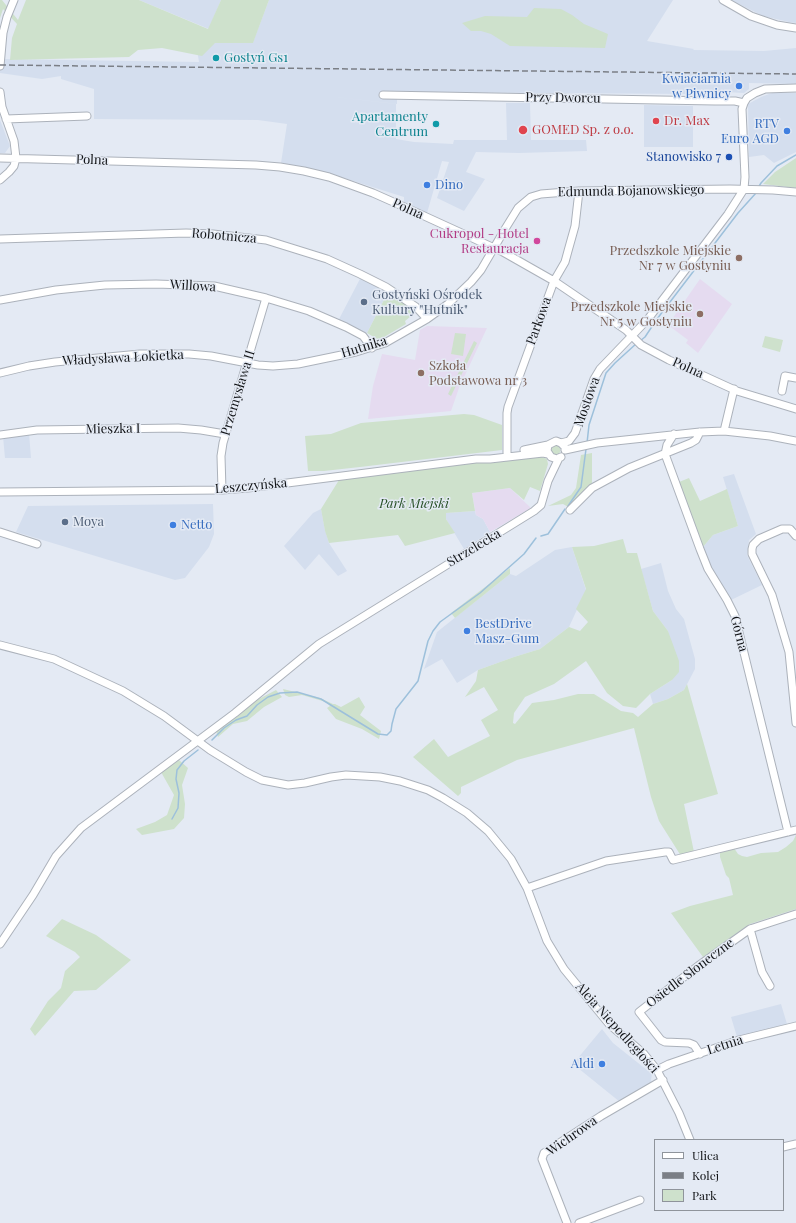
<!DOCTYPE html>
<html>
<head>
<meta charset="utf-8">
<style>
  body { margin:0 }
  #map { position:relative; width:796px; height:1223px; overflow:hidden; background:#e4eaf4; font-family:"Playfair Display",serif }
  canvas { display:block }
  .legend { position:absolute; left:654px; top:1139px; width:130px; height:72px; box-sizing:border-box; background:#e4eaf4; border:1px solid #8f949b; margin:0; padding:5px 7px; list-style:none; font-size:12px; color:#101215 }
  .legend li { display:flex; align-items:center; gap:8px; height:20px }
  .legend b { width:20px; border:1px solid #8f949b }
</style>
</head>
<body>
<div id="map">
<canvas width="796" height="1223"></canvas>
<ul class="legend">
<li><b style="height:5px;background:#fff"></b>Ulica</li>
<li><b style="height:5px;background:#7b7f86"></b>Kolej</li>
<li><b style="height:11px;background:#cee1cc"></b>Park</li>
</ul>
</div>
<script>
const ctx = document.querySelector('canvas').getContext('2d');
ctx.lineJoin = 'round';
function fillPath(path, color) { ctx.fillStyle = color; ctx.fill(path, 'evenodd'); }
const poly = rows => new Path2D(rows.map(r => 'M' + r).join(''));
function trace(path, color, width, dash) { ctx.strokeStyle = color; ctx.lineWidth = width; ctx.lineCap = dash ? 'butt' : 'round'; ctx.setLineDash(dash || []); ctx.stroke(path); }
function write(font, color, halo, rows, align = 'center') {
  ctx.font = font + ' "Playfair Display",serif'; ctx.lineWidth = 3; ctx.setLineDash([]); ctx.textBaseline = 'middle'; ctx.strokeStyle = halo; ctx.fillStyle = color; for (const [text, x, y, turn = 0] of rows) {
    ctx.save(); ctx.translate(x, y); ctx.rotate((+turn || 0) * Math.PI / 180); ctx.textAlign = isNaN(turn) ? turn : align; if (halo) ctx.strokeText(text, 0, 0); ctx.fillText(text, 0, 0); ctx.restore();
  }
}
fillPath(poly([
  [51,0,198,43,253,42,269,0,673,0,647,41,694,49,693,50,764,51,796,48,796,84,749,83,749,89,744,93,709,91,690,94,397,92,397,104,318,95,396,104,396,139,414,142,453,144,454,140,507,140,506,103,530,103,531,140,586,140,587,151,519,153,476,152,466,172,485,179,464,211,437,198,449,162,442,161,427,213,404,202,404,197,344,178,281,163,287,124,258,120,94,119,94,89,61,79,61,76,42,79,0,73,0,59,199,62,197,50],
  [139,0,221,0,209,29],
  [731,0,796,0,796,23,789,22,763,16],
  [772,93,796,93,796,152,774,163,764,155,749,157,748,104,761,97],
  [644,105,693,106,693,147,644,147],
  [0,120,10,146,5,153,0,153],
  [361,277,388,292,367,333,338,321],
  [29,433,31,458,5,458,3,436],
  [734,474,756,534,749,540,747,555,762,585,731,600,710,566,703,547,713,535,738,526,723,477],
  [213,504,214,534,209,547,185,578,175,580,16,532,28,506],
  [321,509,325,530,329,543,347,571,338,576,319,554,305,570,284,546,313,513],
  [475,511,476,515,483,519,490,532,464,549,446,519,446,513],
  [572,547,586,590,569,627,540,649,514,657,478,670,457,683,442,659,424,669,437,632,510,574,516,576,555,550],
  [661,563,668,591,676,609,684,619,695,659,695,669,684,690,668,699,653,704,650,694,672,680,668,631,653,611,641,569],
  [781,1004,787,1024,737,1037,731,1017],
  [602,1029,613,1043,652,1074,651,1080,652,1082,620,1102,573,1064]
]), '#d4deee');
fillPath(poly([
  [700,279,732,304,698,353,686,343,688,340,668,325],
  [427,326,487,328,459,388,451,411,368,419,373,386,382,354,415,360,420,330],
  [510,488,531,508,490,532,483,519,476,515,472,493]
]), '#e5dbf0');
fillPath(poly([
  [0,0,2,0,18,20,26,0,139,0,208,29,221,0,269,0,253,43,215,43,202,56,162,48,138,50,129,57,10,60,12,38,17,24,3,9,0,18],
  [534,8,561,9,572,15,584,24,608,34,605,48,510,46,491,34,481,31,471,31,462,23,485,16,527,17],
  [796,158,796,188,763,184,775,172],
  [388,292,416,312,405,321,406,324,379,340,367,333],
  [455,333,466,334,463,356,451,354],
  [765,336,783,340,780,352,762,347],
  [474,341,477,343,451,396,448,394],
  [464,414,474,415,502,425,502,450,360,467,324,471,308,471,305,436,331,434,361,423],
  '551.5 450a4.5 4.5 0 1 1 9 0a4.5 4.5 0 1 1-9 0Z',
  [592,453,592,483,570,508,563,504,548,506,571,495,576,488,581,455],
  [539,456,547,459,548,464,540,491,530,487,524,500,510,488,472,493,475,511,446,513,446,519,455,533,405,546,398,535,329,543,325,531,321,509,339,480,477,462],
  [689,478,700,501,727,489,738,526,713,535,703,547,679,482],
  [623,539,627,553,637,553,653,611,668,631,679,661,679,672,672,680,650,694,636,708,623,706,607,693,586,661,554,684,525,697,514,713,513,723,515,724,532,703,554,700,578,694,594,694,621,711,633,713,638,717,653,704,668,699,684,690,687,684,718,794,684,804,694,852,681,856,659,821,651,797,634,728,517,760,461,787,461,793,458,796,413,757,434,739,448,757,490,736,481,720,498,710,484,687,465,697,476,681,478,670,514,657,540,649,569,627,580,631,588,622,576,609,586,589,572,547,594,546],
  [510,568,510,574,455,618,451,613],
  [283,689,320,698,333,704,335,704,341,707,359,697,365,707,360,715,381,731,379,739,362,729,336,719,327,708,330,706,326,702,302,695,289,697,285,695],
  [276,690,282,697,264,707,247,721,233,724,218,737,216,731,223,726,238,716,257,700],
  [179,760,188,768,182,785,185,804,184,818,174,829,142,835,136,829,155,822,167,815,174,795,161,772],
  [796,835,796,909,750,924,703,957,671,913,690,906,733,895,729,878,726,875,720,857,720,853,721,851,734,848,738,854,742,856,747,857,761,853,778,852,786,847,793,841],
  [62,919,96,935,131,960,96,990,74,991,35,1036,30,1029,48,1001,61,988,65,971,80,957,75,952,46,936]
]), '#cee1cc');
trace(poly([
  [758,188,761,183,777,166,796,155],
  [640,341,645,337,657,319,738,213,756,193],
  [587,443,589,425,606,373,615,363,637,343],
  [568,506,581,487,586,449],
  [541,536,548,534,565,509],
  [212,740,224,728,236,720,247,716,257,705,268,697,280,693,297,692,321,699,378,734,387,735,391,731,392,724,396,709,418,681,428,641,433,631,440,622,480,593,524,554,536,538],
  [172,819,178,808,179,793,176,779,177,770,184,761,198,750]
]), '#9dc0db', 1.5);
const minor = poly([
  [723,0,751,16,777,25,796,28],
  [0,66,3,33,7,17,14,0],
  [0,92,2,107,14,141,16,158,14,166,9,172,0,180],
  [383,95,715,101,735,101,744,103],
  [6,119,87,116],
  [0,158,256,165,280,167,304,171,329,177,373,193,409,209,503,252,554,281,626,330,641,345,669,360,737,391,796,409],
  [0,239,186,233,213,234,266,240,327,259,360,274,386,287,416,307,427,319],
  [0,300,56,290,105,285,156,284,214,286,266,298,309,311,346,327,363,336,372,348],
  [0,373,29,366,55,362,140,354,189,354,211,356,258,365,273,366,298,364,356,352,385,343,427,319,448,304,471,282,481,270,505,229,518,208,531,197,541,194,579,191,730,189,773,190,796,192],
  [782,391,785,376,796,378],
  [724,431,734,389],
  [674,434,667,445,665,454,700,549,708,569,727,600,735,616,788,832],
  [0,435,37,430,178,428,201,430,225,434],
  [561,443,569,441,575,433,594,379,600,369,648,319,728,214,744,189,745,177,742,109,744,103,747,98,755,93,765,89,796,88],
  [548,445,547,451,551,457,557,459,561,457],
  [524,450,548,445,556,441,561,443,564,446],
  [565,450,597,443,700,432,724,431,770,436,796,441],
  [507,453,507,413,508,407,554,281,565,262,568,251,575,226,579,191],
  [222,490,221,456,223,443,266,298],
  [0,492,222,490,248,488,476,459,490,459,543,453,548,454],
  [570,510,592,488,629,468,691,443,696,440,700,432],
  [0,532,37,544],
  [796,536,790,529,782,529,759,539,753,545,752,549,752,554,772,595,789,652,796,723],
  [0,645,54,659,123,691,164,716,210,750,246,772,262,780,288,785,305,783,331,777,346,775,380,777,400,781,428,790,443,798,467,813,488,831,511,859,527,888,547,941,564,969,609,1024,644,1054,657,1070,679,1113,690,1140],
  [527,888,606,861,665,852,669,852,673,860,796,830],
  [0,944,33,895,56,856,81,828,235,713,319,644,534,511,541,505,548,481,559,458],
  [770,986,762,972,750,929,796,914],
  [700,1054,694,1045,689,1043,665,1042,661,1040,639,1012,698,966,750,929],
  [657,1070,669,1064,739,1040,796,1026],
  [783,1147,796,1144],
  [567,1223,542,1159,544,1153,601,1116,663,1080],
  [579,1223,640,1200]
]);
trace(minor, '#acb2bb', 9);
trace(minor, '#fff', 7);
trace(poly([
  [0,65,796,74]
]), '#7b7f86', 1.5, [6, 3]);
for (const [x, y, r, color] of [
  [216,58,4,"#0f9aa8"],
  [739,86,4,"#3f7fe0"],
  [656,121,4,"#e0444e"],
  [436,124,4,"#0f9aa8"],
  [523,130,5,"#e0444e"],
  [787,131,4,"#3f7fe0"],
  [729,157,4,"#1a4fb4"],
  [427,185,4,"#3f7fe0"],
  [537,241,4,"#d1479c"],
  [739,258,4,"#8d6e63"],
  [364,302,4,"#5c6f8a"],
  [700,314,4,"#8d6e63"],
  [421,373,4,"#8d6e63"],
  [65,522,4,"#5c6f8a"],
  [173,525,4,"#3f7fe0"],
  [467,631,4,"#3f7fe0"],
  [602,1064,4,"#3f7fe0"]
]) { const dot = new Path2D(); dot.arc(x, y, r, 0, 2 * Math.PI); ctx.fillStyle = color; ctx.fill(dot); trace(dot, '#e4eaf4', 1.5); }
write('13px', '#0d838f', '#e4eaf4', [
  ["Gostyń Gs1",224,58],
  ["Apartamenty",428,117,"right"],
  ["Centrum",428,132,"right"]
], 'left');
write('13px', '#366cbe', '#e4eaf4', [
  ["Kwiaciarnia",731,79],
  ["w Piwnicy",731,94],
  ["RTV",779,124],
  ["Euro AGD",779,139],
  ["Dino",435,185,"left"],
  ["Netto",181,525,"left"],
  ["BestDrive",475,624,"left"],
  ["Masz-Gum",475,639,"left"],
  ["Aldi",594,1064]
], 'right');
write('13px', '#101215', '#e4eaf4', [
  ["Przy Dworcu",563,98,1],
  ["Polna",92,160,2],
  ["Edmunda Bojanowskiego",631,191,-1],
  ["Polna",408,209,24],
  ["Robotnicza",224,236,5],
  ["Willowa",193,286,3],
  ["Parkowa",539,321,-70],
  ["Hutnika",364,347,-17],
  ["Władysława Łokietka",123,358,-3],
  ["Polna",688,368,24],
  ["Przemysława II",238,393,-73],
  ["Mostowa",587,402,-70],
  ["Mieszka I",113,429,-1],
  ["Leszczyńska",251,486,-5],
  ["Strzelecka",474,548,-31],
  ["Górna",739,634,75],
  ["Osiedle Słoneczne",690,973,-37],
  ["Aleja Niepodległości",617,1028,48],
  ["Letnia",725,1045,-18],
  ["Wichrowa",572,1136,-35]
]);
write('13px', '#be3a42', '#e4eaf4', [
  ["Dr. Max",664,121],
  ["GOMED Sp. z o.o.",532,130]
], 'left');
write('13px', '#164399', '#e4eaf4', [
  ["Stanowisko 7",721,157]
], 'right');
write('13px', '#b23c85', '#e4eaf4', [
  ["Cukropol - Hotel",529,234],
  ["Restauracja",529,249]
], 'right');
write('13px', '#785e54', '#e4eaf4', [
  ["Przedszkole Miejskie",731,251],
  ["Nr 7 w Gostyniu",731,266],
  ["Przedszkole Miejskie",692,307],
  ["Nr 5 w Gostyniu",692,322],
  ["Szkoła",429,366,"left"],
  ["Podstawowa nr 3",429,381,"left"]
], 'right');
write('13px', '#4e5e75', '#e4eaf4', [
  ["Gostyński Ośrodek",372,295],
  ["Kultury \"Hutnik\"",372,310],
  ["Moya",73,522]
], 'left');
write('italic 13px', '#275026', '#e4eaf4', [
  ["Park Miejski",414,504]
]);
</script>
</body>
</html>
